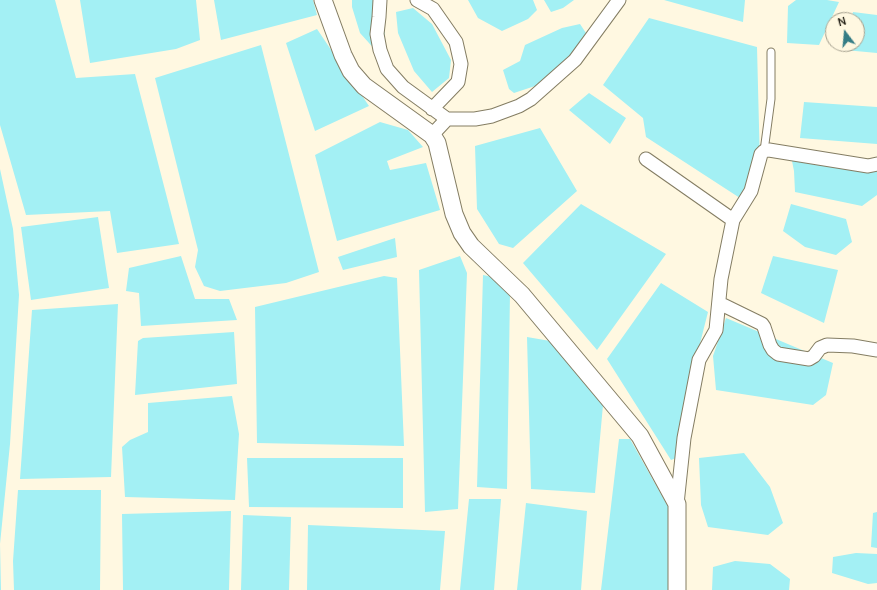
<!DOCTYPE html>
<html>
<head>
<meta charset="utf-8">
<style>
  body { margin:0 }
  #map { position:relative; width:877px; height:590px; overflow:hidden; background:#fff8e1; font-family:Manrope,sans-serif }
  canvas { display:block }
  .north { position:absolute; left:825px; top:12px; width:40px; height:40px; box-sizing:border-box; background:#fff8e1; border:1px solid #a5a08e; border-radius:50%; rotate:344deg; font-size:11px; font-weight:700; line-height:16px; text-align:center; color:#1f1c12 }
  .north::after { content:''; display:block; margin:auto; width:14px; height:18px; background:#357d85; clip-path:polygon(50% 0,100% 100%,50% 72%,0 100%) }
</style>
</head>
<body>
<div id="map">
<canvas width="877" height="590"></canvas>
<div class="north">N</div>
</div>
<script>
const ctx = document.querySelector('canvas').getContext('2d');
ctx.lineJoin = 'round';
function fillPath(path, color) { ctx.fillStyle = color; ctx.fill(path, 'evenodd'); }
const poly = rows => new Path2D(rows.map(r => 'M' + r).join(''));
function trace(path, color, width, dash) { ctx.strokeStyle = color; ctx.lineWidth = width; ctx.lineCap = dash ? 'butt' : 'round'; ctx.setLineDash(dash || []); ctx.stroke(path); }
fillPath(poly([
  [0,0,55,0,76,78,135,74,179,244,117,253,110,211,26,215,0,125],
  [80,0,196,0,200,40,176,49,90,63],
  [214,0,313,0,317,15,221,40],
  [352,0,382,0,387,63,360,33,352,7],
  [468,0,533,0,537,10,528,19,502,31,478,18],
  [544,0,574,0,563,8,551,12],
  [664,0,745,0,743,22],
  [796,0,827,0,839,2,819,45,787,43,788,6],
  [413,8,432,24,451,60,449,78,432,92,414,71,398,33,396,12],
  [853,12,877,15,877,53,845,50,847,44,857,44,857,20,851,20],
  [649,18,757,47,760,166,743,200,646,137,643,118,603,85],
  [580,24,586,33,577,50,535,86,514,93,509,89,503,70,520,61,525,45,562,28],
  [317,29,369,106,315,131,286,43],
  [261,45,319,272,286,283,220,291,204,286,195,267,198,250,155,78],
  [589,93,626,118,610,144,569,110],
  [804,102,877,107,877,144,800,138],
  [380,122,408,130,423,147,387,161,390,170,426,163,440,210,337,241,315,155],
  [540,128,577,191,513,248,499,244,477,209,475,146],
  [790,151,877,161,877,195,862,206,795,192,794,171],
  [0,169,13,229,19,295,10,444,0,544,1,590,0,590],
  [581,204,666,254,597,350,523,263],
  [791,204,846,219,852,242,836,255,805,247,783,231],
  [98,217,109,288,31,300,21,227],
  [395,238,397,257,343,270,338,257],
  [181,256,195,299,229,299,237,320,141,326,139,293,126,291,129,268],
  [460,256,467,273,458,509,425,512,419,270],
  [773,256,838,270,824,323,761,293],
  [483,275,498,278,510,293,507,489,477,487],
  [384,276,397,278,404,446,257,443,255,307],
  [661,283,708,312,679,426,676,458,671,460,607,359],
  [118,304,111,477,20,479,32,310],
  [726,318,833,363,826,395,813,405,716,390,713,356],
  [234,332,237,384,135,395,138,341,143,338],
  [527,337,556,342,603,405,595,493,531,489],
  [232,396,239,434,235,500,125,497,122,447,130,440,148,432,148,403],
  [619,439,630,439,671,512,673,590,601,590],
  [744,453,770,487,783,523,768,535,708,527,701,505,699,458],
  [247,458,403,458,403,508,249,507],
  [18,490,101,490,100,590,14,590,13,561],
  [469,499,501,499,494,590,460,590],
  [526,503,587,511,581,590,517,590],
  [231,511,229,590,123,590,122,514],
  [877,512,877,548,871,547,873,513],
  [243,515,291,517,289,590,241,590],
  [308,525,445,531,440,590,307,590],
  [856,553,877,554,877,583,868,584,832,573,833,557],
  [735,561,770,564,790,579,789,590,712,590,713,567]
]), '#a3f0f4');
const service = poly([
  [764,151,771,99,771,52]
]);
const minor = poly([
  [380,0,379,17,377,34,380,50,387,69,403,87,447,119],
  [417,0,433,9,456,42,461,64,458,82,432,109],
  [432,135,447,119,475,119,492,116,519,106,531,99,575,60,619,0],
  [646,159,733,220],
  [719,303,762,324,764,327,770,345,773,350,778,354,809,359,814,356,820,348,827,345,853,346,877,350],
  [677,504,684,438,699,360,716,330,721,279,733,220,751,191,761,154,764,151,769,150,868,166,877,164]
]);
const tertiary = poly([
  [323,0,343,55,351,71,364,86,432,135,437,143,454,214,462,233,471,246,522,295,640,436,677,504,677,590]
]);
trace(service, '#847d63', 9);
trace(minor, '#847d63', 15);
trace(tertiary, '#847d63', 19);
trace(service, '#fff', 7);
trace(minor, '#fff', 13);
trace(tertiary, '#fff', 17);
</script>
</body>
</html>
